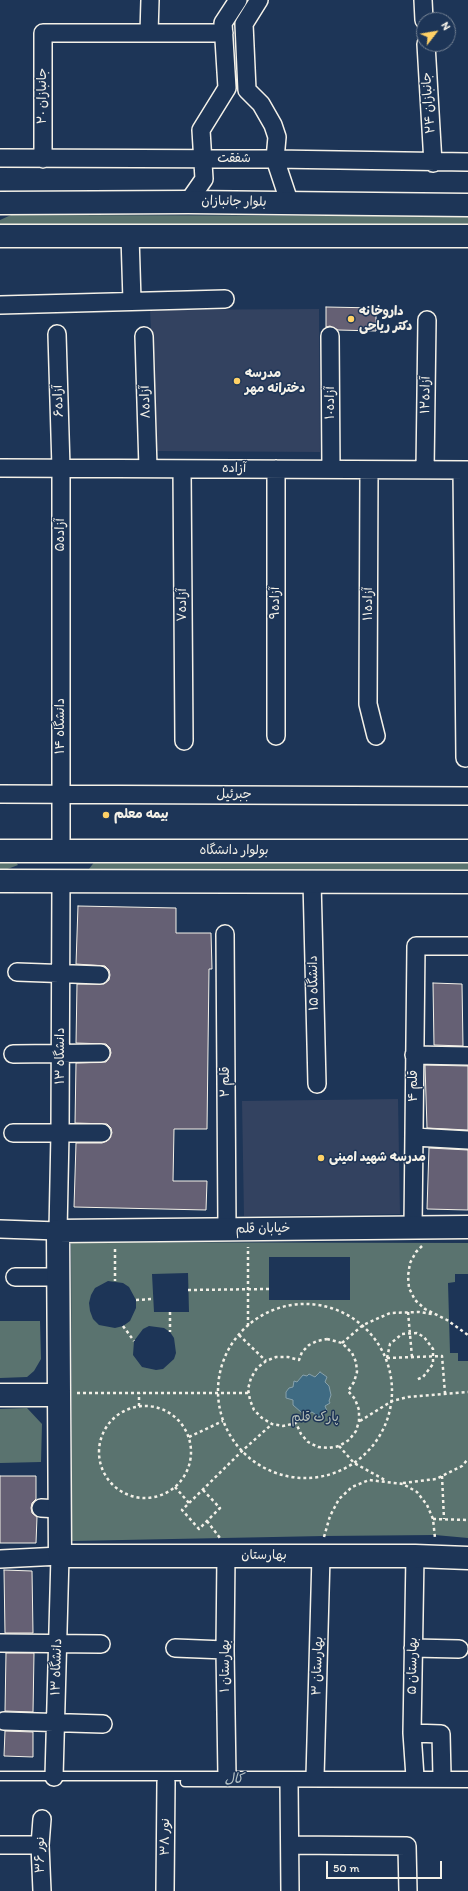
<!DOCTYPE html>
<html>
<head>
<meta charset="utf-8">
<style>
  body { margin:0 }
  #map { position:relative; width:468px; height:1891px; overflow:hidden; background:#1d3557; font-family:Itim,sans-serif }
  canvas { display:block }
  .north { position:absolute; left:416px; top:12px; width:40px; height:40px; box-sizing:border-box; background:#1d3557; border:1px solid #738091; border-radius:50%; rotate:59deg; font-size:11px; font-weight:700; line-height:16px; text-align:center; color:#f4f1e8 }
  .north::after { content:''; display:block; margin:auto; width:14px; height:18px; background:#ffd166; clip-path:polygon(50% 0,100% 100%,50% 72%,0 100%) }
  .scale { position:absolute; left:326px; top:1861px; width:116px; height:18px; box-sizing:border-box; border:2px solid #f4f1e8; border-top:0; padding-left:5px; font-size:12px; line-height:14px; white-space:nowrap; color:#f4f1e8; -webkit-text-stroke:3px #1d3557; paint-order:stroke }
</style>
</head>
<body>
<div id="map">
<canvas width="468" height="1891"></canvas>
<div class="north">N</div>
<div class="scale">50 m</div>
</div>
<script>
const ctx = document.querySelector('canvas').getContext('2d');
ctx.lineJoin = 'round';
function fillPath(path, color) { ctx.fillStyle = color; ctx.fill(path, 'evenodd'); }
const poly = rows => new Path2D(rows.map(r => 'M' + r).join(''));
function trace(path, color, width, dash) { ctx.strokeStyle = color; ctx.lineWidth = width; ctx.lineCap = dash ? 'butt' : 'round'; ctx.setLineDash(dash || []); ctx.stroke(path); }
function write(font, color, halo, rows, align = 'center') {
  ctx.font = font + ' Itim,"Playpen Sans Arabic",sans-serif'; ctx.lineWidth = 3; ctx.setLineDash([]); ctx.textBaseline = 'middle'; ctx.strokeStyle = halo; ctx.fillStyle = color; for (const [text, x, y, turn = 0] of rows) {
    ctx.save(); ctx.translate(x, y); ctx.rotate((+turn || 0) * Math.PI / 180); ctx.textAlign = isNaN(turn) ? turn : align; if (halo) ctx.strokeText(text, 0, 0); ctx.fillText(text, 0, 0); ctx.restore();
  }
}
fillPath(poly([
  [319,309,320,452,157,451,150,310],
  [398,1099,400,1214,244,1216,242,1101]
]), '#334260');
fillPath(poly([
  [11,215,468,216,468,230,0,229,0,220],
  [0,857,12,857,18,865,5,870,0,870],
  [95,861,468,862,468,871,89,869],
  [71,1242,468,1243,468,1274,455,1274,455,1282,448,1283,450,1353,458,1353,458,1361,468,1361,468,1538,435,1535,324,1536,72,1541],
  [269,1257,350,1257,350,1300,269,1300],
  [188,1273,189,1312,154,1312,152,1274],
  [108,1281,123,1283,129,1287,136,1300,136,1308,130,1321,123,1326,115,1328,99,1325,93,1319,90,1311,89,1303,91,1295,95,1288],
  [149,1326,164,1328,170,1332,174,1338,176,1353,174,1359,163,1369,156,1370,142,1367,133,1355,134,1341,143,1329],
  [0,1321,40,1321,41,1359,34,1371,27,1377,0,1378],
  [27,1408,42,1424,41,1462,0,1463,0,1409]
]), '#5a736f');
const water = poly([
  [320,1372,327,1377,325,1382,329,1386,331,1395,329,1401,330,1403,325,1406,327,1411,319,1417,312,1412,308,1414,307,1412,302,1413,293,1405,293,1400,286,1398,286,1392,289,1388,293,1387,294,1381,297,1382,303,1375,307,1376,309,1374,315,1377,320,1372]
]);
fillPath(water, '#3f6b83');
trace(water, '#87a1ab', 1);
const building = poly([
  [326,307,376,308,376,331,338,330,330,326,326,327,326,307],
  [78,906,176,908,176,933,211,933,212,969,209,969,207,1129,174,1129,173,1181,207,1181,206,1210,74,1207,76,1143,102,1143,107,1141,112,1133,111,1128,107,1124,75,1123,76,1063,106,1062,109,1058,111,1053,110,1048,106,1044,76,1043,77,984,104,984,109,980,110,975,109,970,105,966,76,964,78,906],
  [433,983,462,984,463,1046,434,1045,433,983],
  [425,1065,468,1066,468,1130,427,1128,425,1065],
  [429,1148,468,1150,468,1210,427,1209,429,1148],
  [0,1476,36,1476,36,1499,32,1503,31,1508,32,1513,37,1517,36,1543,0,1543,0,1476],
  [4,1570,32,1571,33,1633,5,1633,4,1570],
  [6,1653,34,1653,33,1712,5,1711,6,1653],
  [5,1731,33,1732,33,1757,4,1756,5,1731]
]);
fillPath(building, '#656074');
trace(building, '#f4f1e8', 1);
const lane = poly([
  [0,1776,468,1776],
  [185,1782,468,1783]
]);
const street = poly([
  [259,0,244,24,247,90,261,104,273,125,277,137,275,159,290,204],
  [423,0,424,20],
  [149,33,150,0],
  [426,44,433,163],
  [0,158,275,159,468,162],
  [43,159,43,33,224,33],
  [188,202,204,179,201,130,227,88,223,23,238,0],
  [130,236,132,301],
  [0,305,225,299],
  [57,334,61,468,61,851],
  [144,336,148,468],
  [330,336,331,469],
  [0,468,468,470],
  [182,469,184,741],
  [369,470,368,704,376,736],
  [425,470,427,320],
  [462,470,465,758],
  [276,736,276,469],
  [0,794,468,796],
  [312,881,317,1084],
  [225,934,227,1229],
  [17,972,100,975],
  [13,1054,101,1053],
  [414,1055,468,1056],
  [13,1133,102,1133],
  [414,1137,468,1140],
  [413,1227,416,946,468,946],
  [0,1229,58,1231,60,1133,61,881],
  [15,1277,58,1277],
  [41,1508,59,1509],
  [226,1556,225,1650,227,1777],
  [415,1556,412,1733,415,1777],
  [0,1559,60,1556,54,1777],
  [0,1643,101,1644],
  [175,1648,225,1650],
  [413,1648,459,1649],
  [4,1721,103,1724],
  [412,1733,441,1734,442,1776],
  [315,1777,321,1556],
  [289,1782,290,1891],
  [0,1845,40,1845],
  [290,1845,407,1846,408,1891],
  [42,1891,40,1845,42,1819],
  [165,1891,166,1782]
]);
const secondary = poly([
  [0,851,468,851],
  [0,881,468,882],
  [468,1227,58,1231,60,1556,415,1556,468,1558],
  [0,1395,59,1395]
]);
const primary = poly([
  [0,203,188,202,468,205],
  [0,236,468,236]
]);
trace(lane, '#f4f1e8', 11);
trace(street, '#f4f1e8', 20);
trace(secondary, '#f4f1e8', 25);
trace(primary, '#f4f1e8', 25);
trace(poly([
  [422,1246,416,1252,410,1263,408,1276,409,1288,415,1300,425,1309,447,1320,468,1335],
  [115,1249,115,1281],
  [188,1290,269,1289],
  [136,1300,153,1299],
  '218 1391a87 87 0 1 1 174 0a87 87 0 1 1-174 0Z',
  [170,1312,170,1332],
  [408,1312,412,1357],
  [123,1326,134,1341],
  [248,1326,248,1247],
  [239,1335,266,1361],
  [327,1339,342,1343,352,1353,356,1362,357,1372,354,1382,348,1391,355,1399,359,1410,359,1421,356,1431,349,1440,339,1446,329,1448,318,1447,308,1442,301,1434,296,1423,283,1426,272,1424,262,1418,254,1410,250,1400,248,1389,251,1378,257,1368,266,1361,276,1357,288,1357,299,1360,302,1352,309,1345,317,1341,327,1339],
  [342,1343,363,1325,390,1313,419,1312,432,1314],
  [387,1358,390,1344,402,1334,417,1333,424,1337,433,1349,433,1364,423,1377,416,1380],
  [387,1358,442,1356,445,1393],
  [77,1393,249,1393],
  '99 1452a46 46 0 1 1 92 0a46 46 0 1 1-92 0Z',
  [139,1406,139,1393],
  [360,1421,392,1401,408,1397,468,1392],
  [189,1437,223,1421],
  [339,1446,354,1463,385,1480],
  [442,1476,444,1519],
  [403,1483,436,1479,462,1466,468,1459],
  [175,1487,189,1503],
  [203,1490,220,1508,199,1529,182,1510,242,1451,272,1424],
  [433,1519,468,1520],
  [207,1521,220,1538],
  [324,1537,330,1516,339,1499,352,1487,369,1480,403,1484,417,1492,427,1505,433,1519,435,1538]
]), '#f4f1e8', 2.5, [3, 3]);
trace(lane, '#1d3557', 8);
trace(street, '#1d3557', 17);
trace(secondary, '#1d3557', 22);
trace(primary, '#1d3557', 22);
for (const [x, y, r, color] of [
  [351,319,4,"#ffd166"],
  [237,381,4,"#ffd166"],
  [106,815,4,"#ffd166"],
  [321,1158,4,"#ffd166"]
]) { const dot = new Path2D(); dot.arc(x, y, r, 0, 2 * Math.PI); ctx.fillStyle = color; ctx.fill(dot); trace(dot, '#1d3557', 1.5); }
write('13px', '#f4f1e8', '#1d3557', [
  ["جانبازان ۲۰",43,96,-90],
  ["جانبازان ۲۴",429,103,-94],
  ["شفقت",234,159],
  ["بلوار جانبازان",234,202,1],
  ["آزاده۱۲",426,395,-89],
  ["آزاده۶",59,401,-92],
  ["آزاده۸",146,402,-92],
  ["آزاده۱۰",331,403,-90],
  ["آزاده",234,469],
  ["آزاده۵",61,535,-90],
  ["آزاده۹",276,603,-90],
  ["آزاده۱۱",369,604,-90],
  ["آزاده۷",183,605,-90],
  ["دانشگاه ۱۴",61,726,-90],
  ["جبرئیل",234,795],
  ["بولوار دانشگاه",234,851],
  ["دانشگاه ۱۵",314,983,-91],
  ["دانشگاه ۱۳",61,1056,-90],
  ["قلم ۲",226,1082,-90],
  ["قلم ۴",414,1086,-90],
  ["خیابان قلم",263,1229,-1],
  ["بهارستان",264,1556],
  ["بهارستان ۱",226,1666,-90],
  ["بهارستان ۳",318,1666,-88],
  ["بهارستان ۵",413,1666,-89],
  ["دانشگاه ۱۳",57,1667,-88],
  ["نور ۳۸",166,1837,-90],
  ["نور ۳۶",41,1855,-90]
]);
write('bold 13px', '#f4f1e8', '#1d3557', [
  ["داروخانه",359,312],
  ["دکتر ریاحی",359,327],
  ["مدرسه",245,374],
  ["دخترانه مهر",245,389],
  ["بیمه معلم",114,815],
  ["مدرسه شهید امینی",329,1158]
], 'left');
write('13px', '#b6bfb8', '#1d3557', [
  ["پارک قلم",315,1418]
]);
write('italic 14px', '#b5c2c5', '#1d3557', [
  ["کال",234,1779]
]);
</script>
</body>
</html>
